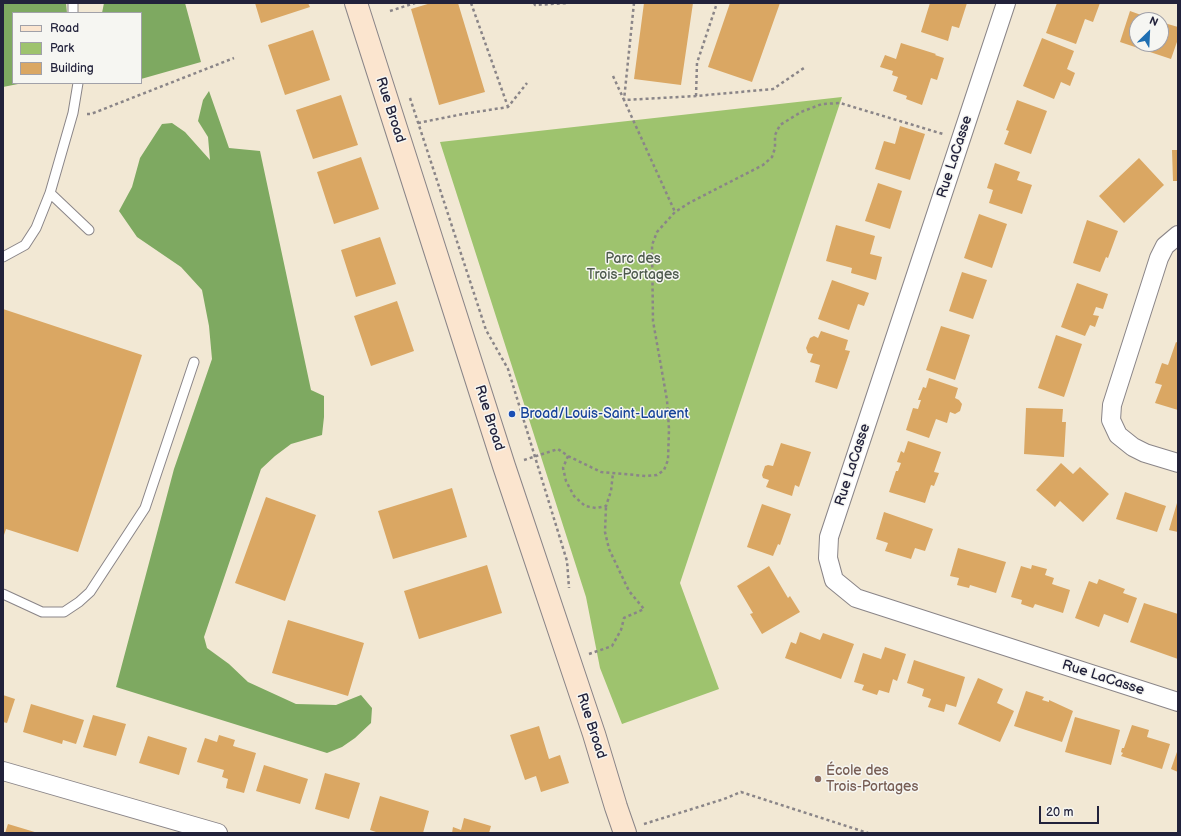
<!DOCTYPE html>
<html>
<head>
<meta charset="utf-8">
<style>
  body { margin:0 }
  #map { position:relative; width:1181px; height:836px; overflow:hidden; background:#f2e8d4; font-family:"Balsamiq Sans",sans-serif }
  canvas { display:block }
  .frame { position:absolute; inset:0; border:4px solid #22223b; pointer-events:none }
  .legend { position:absolute; left:12px; top:12px; width:130px; height:72px; box-sizing:border-box; background:#f6f6f2; border:1px solid #a1a1a9; margin:0; padding:5px 7px; list-style:none; font-size:12px; color:#22223b }
  .legend li { display:flex; align-items:center; gap:8px; height:20px }
  .legend b { width:20px; border:1px solid #a1a1a9 }
  .north { position:absolute; left:1129px; top:12px; width:40px; height:40px; box-sizing:border-box; background:#f6f6f2; border:1px solid #a1a1a9; border-radius:50%; rotate:24deg; font-size:11px; font-weight:700; line-height:16px; text-align:center; color:#22223b }
  .north::after { content:''; display:block; margin:auto; width:14px; height:18px; background:#1f6fb2; clip-path:polygon(50% 0,100% 100%,50% 72%,0 100%) }
  .scale { position:absolute; left:1039px; top:806px; width:60px; height:18px; box-sizing:border-box; border:2px solid #22223b; border-top:0; padding-left:5px; font-size:12px; line-height:14px; white-space:nowrap; color:#22223b; -webkit-text-stroke:3px #f6f6f2; paint-order:stroke }
</style>
</head>
<body>
<div id="map">
<canvas width="1181" height="836"></canvas>
<div class="frame"></div>
<ul class="legend">
<li><b style="height:5px;background:#fbe5cf"></b>Road</li>
<li><b style="height:11px;background:#9ec36e"></b>Park</li>
<li><b style="height:11px;background:#daa763"></b>Building</li>
</ul>
<div class="north">N</div>
<div class="scale">20 m</div>
</div>
<script>
const ctx = document.querySelector('canvas').getContext('2d');
ctx.lineJoin = 'round';
function fillPath(path, color) { ctx.fillStyle = color; ctx.fill(path, 'evenodd'); }
const poly = rows => new Path2D(rows.map(r => 'M' + r).join(''));
function trace(path, color, width, dash) { ctx.strokeStyle = color; ctx.lineWidth = width; ctx.lineCap = dash ? 'butt' : 'round'; ctx.setLineDash(dash || []); ctx.stroke(path); }
function write(font, color, halo, rows, align = 'center') {
  ctx.font = font + ' "Balsamiq Sans",sans-serif'; ctx.lineWidth = 3; ctx.setLineDash([]); ctx.textBaseline = 'middle'; ctx.strokeStyle = halo; ctx.fillStyle = color; for (const [text, x, y, turn = 0] of rows) {
    ctx.save(); ctx.translate(x, y); ctx.rotate((+turn || 0) * Math.PI / 180); ctx.textAlign = isNaN(turn) ? turn : align; if (halo) ctx.strokeText(text, 0, 0); ctx.fillText(text, 0, 0); ctx.restore();
  }
}
fillPath(poly([
  [842,97,680,583,719,689,622,724,600,668,586,597,440,142]
]), '#9ec36e');
fillPath(poly([
  [3,3,66,3,67,13,13,13,13,83,23,83,3,87],
  [104,3,185,3,201,62,141,79,141,13,102,13],
  [209,91,229,148,260,151,311,390,324,396,324,417,322,435,291,444,275,456,261,469,204,637,207,648,229,664,248,682,296,704,336,705,361,695,372,708,371,723,355,738,342,747,327,753,116,687,174,469,212,359,209,326,202,290,181,267,137,237,119,211,132,187,140,158,162,124,172,123,185,132,210,160,208,137,198,121,203,100]
]), '#7ea961');
fillPath(poly([
  [255,3,308,3,310,7,261,23],
  [431,3,458,3,485,92,439,105,411,9],
  [644,3,693,3,681,85,634,79],
  [730,3,780,3,752,82,708,67],
  [930,3,967,3,959,28,952,26,948,41,921,32],
  [1057,3,1100,3,1093,22,1085,19,1076,44,1046,33],
  [1130,11,1155,20,1137,20,1137,44,1161,44,1161,22,1178,27,1178,39,1171,59,1120,42],
  [313,30,330,80,285,95,268,45],
  [1042,38,1074,51,1067,69,1075,73,1070,86,1061,82,1054,99,1023,86],
  [901,43,936,54,935,55,944,58,937,80,931,78,922,105,906,99,907,96,893,91,898,77,892,75,893,71,880,67,885,55,896,59],
  [341,95,358,145,313,159,296,110],
  [1017,100,1047,111,1031,154,1004,144,1009,131,1006,130],
  [900,126,925,134,910,180,875,169,884,141,895,144],
  [1172,150,1178,150,1178,181,1173,181],
  [361,157,379,209,334,224,317,172],
  [1139,158,1164,185,1124,223,1099,196],
  [995,163,1020,172,1017,180,1032,185,1022,214,989,203,993,190,987,188],
  [878,183,902,191,890,229,865,221],
  [979,214,1007,224,992,268,964,258],
  [1087,220,1118,231,1108,258,1106,257,1100,272,1073,263],
  [836,225,875,236,870,254,882,257,876,280,851,273,852,268,826,261],
  [380,237,396,284,356,297,341,250],
  [962,272,987,280,973,319,949,311],
  [832,280,869,293,864,306,858,304,849,330,818,319],
  [1077,283,1108,294,1103,309,1096,307,1093,315,1099,316,1095,327,1090,325,1085,336,1061,327],
  [397,301,414,351,371,366,354,316],
  [3,309,142,355,78,552,6,529,3,538],
  [941,326,970,335,955,380,926,370],
  [821,331,848,340,845,350,850,351,837,389,815,382,820,365,810,362,813,354,808,353,806,348,810,338,814,336,818,338],
  [1056,335,1082,344,1064,397,1038,388],
  [1176,342,1178,343,1178,410,1155,403,1162,385,1155,383,1162,363,1168,365],
  [929,378,958,388,955,398,959,400,962,404,960,411,955,414,950,412,947,423,936,419,929,438,906,430,913,408,918,409,921,400,918,400,923,387,926,388],
  [1026,408,1063,409,1062,422,1066,422,1064,457,1024,454],
  [908,441,941,452,934,472,939,473,934,486,931,485,925,503,889,492,896,471,898,471,901,463,897,462,901,451,904,453],
  [781,443,811,452,799,487,795,485,792,496,766,487,769,480,763,478,762,475,765,466,768,465,773,466],
  [1061,463,1073,474,1080,467,1109,494,1083,522,1060,501,1055,507,1036,490],
  [452,488,467,537,393,559,378,511],
  [1125,492,1166,506,1157,532,1116,519],
  [266,497,316,515,285,601,235,583],
  [1177,503,1178,503,1178,532,1169,530],
  [762,504,791,514,780,545,778,544,773,556,747,547],
  [884,512,933,529,925,551,915,548,911,559,885,551,888,543,876,539],
  [958,548,1006,562,996,593,970,585,969,588,957,585,959,578,950,576],
  [487,565,502,613,419,639,404,591],
  [1032,565,1047,569,1045,575,1054,578,1052,584,1070,590,1063,613,1035,604,1033,608,1021,604,1022,600,1011,597,1021,566,1031,569],
  [769,566,788,598,790,596,800,612,762,634,750,614,753,613,737,586],
  [1099,579,1125,589,1123,593,1137,598,1128,623,1104,614,1099,627,1075,618,1089,581,1097,584],
  [1144,603,1178,614,1178,659,1130,642],
  [288,620,364,643,348,696,272,673],
  [800,632,820,640,823,633,854,644,841,679,785,658,791,642,796,644],
  [885,647,906,654,897,681,893,679,889,693,879,690,877,695,862,690,864,685,854,682,863,653,881,659],
  [914,660,965,677,956,707,946,704,944,712,928,707,931,699,922,696,924,689,907,683],
  [978,678,1003,689,997,703,1014,711,1000,742,958,724],
  [1026,691,1044,697,1042,700,1049,702,1049,700,1073,711,1062,742,1014,726],
  [3,695,15,699,7,723,3,722],
  [31,704,84,720,76,744,63,740,62,744,23,732],
  [93,715,126,724,116,756,83,747],
  [1075,717,1120,730,1111,765,1065,752],
  [1132,725,1149,730,1147,737,1170,744,1162,769,1121,756,1123,753,1121,752,1122,748,1124,748],
  [539,726,549,759,560,755,569,783,541,792,536,776,525,780,510,735],
  [219,735,235,740,233,746,256,753,244,793,226,788,228,779,222,777,224,770,197,762,205,738,217,742],
  [148,736,187,748,179,775,139,763],
  [1178,749,1178,772,1171,769],
  [264,765,308,779,300,804,256,791],
  [325,773,360,783,349,819,315,809],
  [380,796,429,811,423,833,379,833,370,830],
  [464,818,491,826,489,833,452,833,453,827,461,830],
  [8,824,38,833,5,833]
]), '#daa763');
const lane = poly([
  [73,3,73,13],
  [50,193,89,230],
  [3,257,25,245,36,228,50,193,73,113,78,83],
  [3,594,42,612,64,612,79,602,90,592,145,508,194,362]
]);
const street = poly([
  [1006,3,829,537,828,558,834,580,856,598,1178,702],
  [1178,235,1165,246,1159,258,1112,405,1111,420,1118,435,1133,447,1145,453,1178,463],
  [3,771,218,833]
]);
const secondary = poly([
  [356,3,504,466,594,734,616,807,625,833]
]);
trace(lane, '#8a8588', 11);
trace(street, '#8a8588', 20);
trace(secondary, '#8a8588', 24);
trace(poly([
  [471,3,508,107],
  [534,3,535,5,568,3],
  [634,3,624,100,675,212],
  [390,11,415,3],
  [613,76,624,100,696,96,773,89,804,68],
  [696,96,697,63,717,3],
  [410,98,486,330,508,369,567,561,569,588],
  [87,114,91,114,234,58],
  [418,123,463,114,508,107,527,83],
  [568,456,563,468,566,481,574,496,585,506,596,508,606,506,611,491,613,473],
  [524,460,558,449,568,456,601,472,646,476,657,475,664,470,668,460,669,429,667,400,653,321,652,245,657,232,675,212,689,203,763,165,772,157,775,148,775,135,780,125,801,112,822,104,840,103,943,134],
  [589,654,612,646,621,630,624,618,644,609,629,591,609,549,605,532,606,506],
  [644,824,724,799,741,792,868,833]
]), '#8a8588', 2.5, [3, 3]);
trace(lane, '#fff', 9);
trace(street, '#fff', 18);
trace(secondary, '#fbe5cf', 22);
for (const [x, y, r, color] of [
  [512,414,4,"#1a4fb4"],
  [818,779,4,"#8d6e63"]
]) { const dot = new Path2D(); dot.arc(x, y, r, 0, 2 * Math.PI); ctx.fillStyle = color; ctx.fill(dot); trace(dot, '#f6f6f2', 1.5); }
write('14px', '#22223b', '#f6f6f2', [
  ["Rue Broad",390,110,72],
  ["Rue LaCasse",955,157,-72],
  ["Rue Broad",489,418,72],
  ["Rue LaCasse",853,465,-72],
  ["Rue LaCasse",1103,678,18],
  ["Rue Broad",591,726,72]
]);
write('14px', '#4d5a4d', '#f6f6f2', [
  ["Parc des",633,259],
  ["Trois-Portages",633,275]
]);
write('14px', '#164399', '#f6f6f2', [
  ["Broad/Louis-Saint-Laurent",520,414]
], 'left');
write('14px', '#785e54', '#f6f6f2', [
  ["École des",826,771],
  ["Trois-Portages",826,787]
], 'left');
</script>
</body>
</html>
